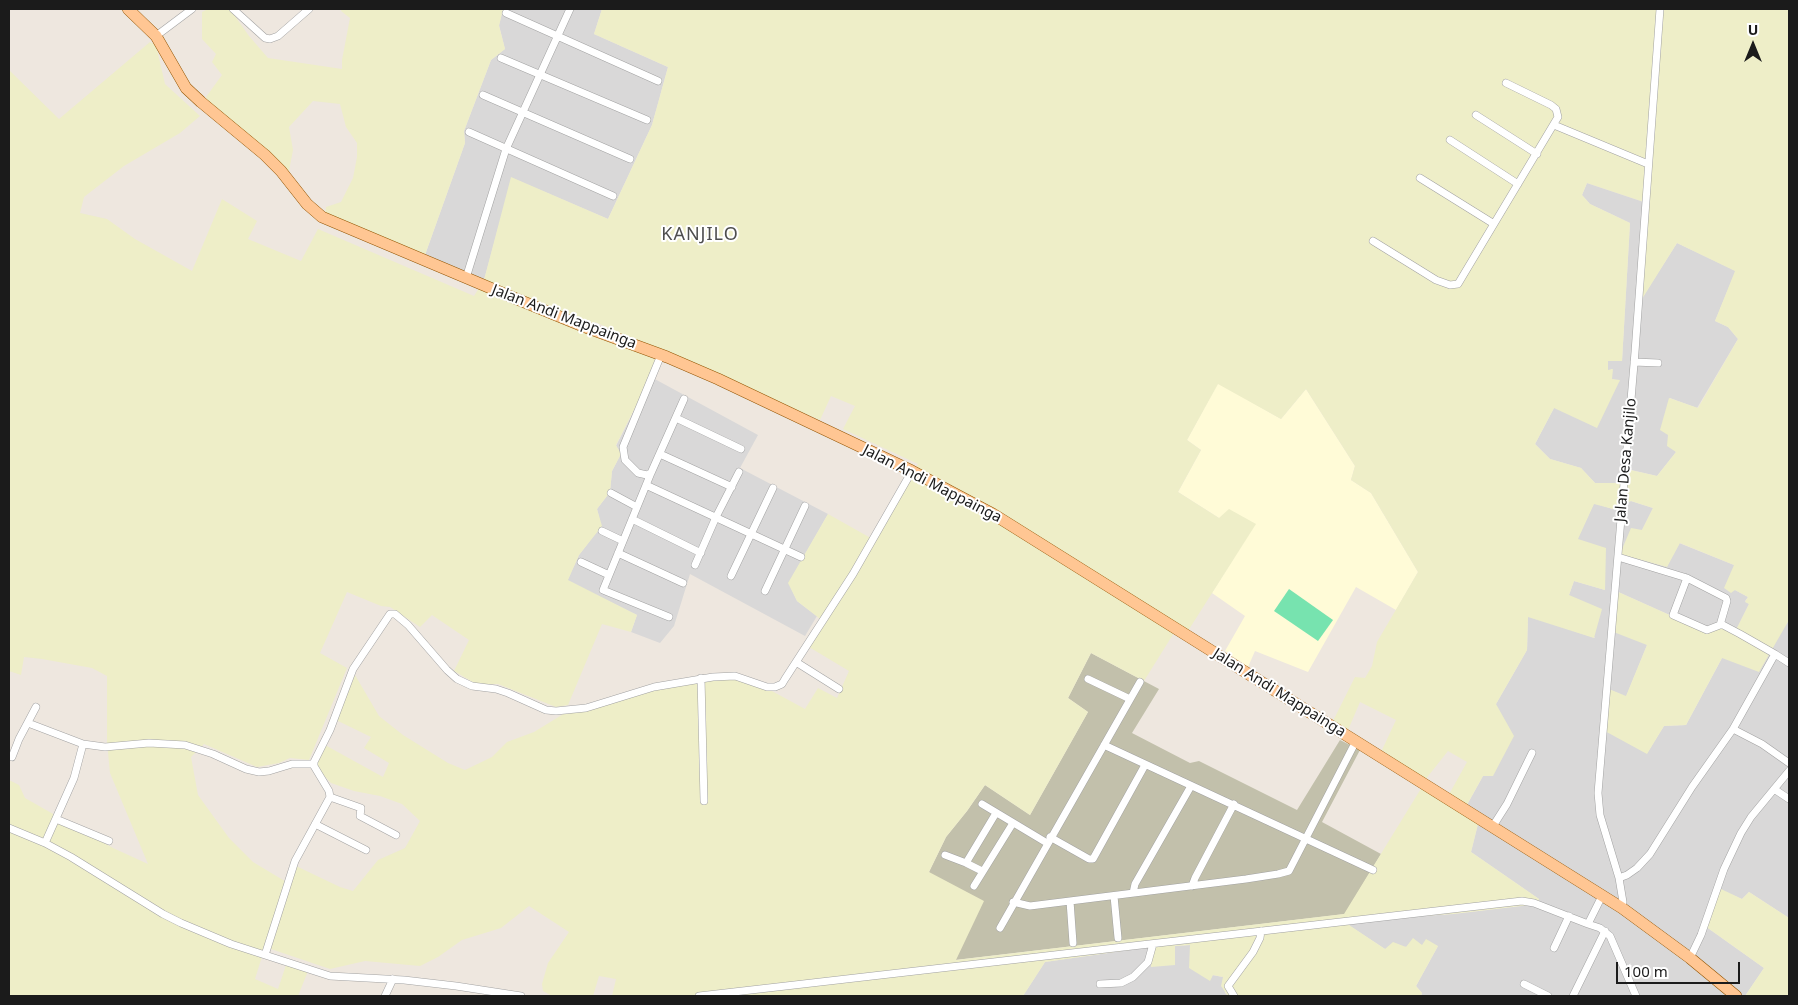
<!DOCTYPE html>
<html>
<head>
<meta charset="utf-8">
<style>
  body { margin:0 }
  #map { position:relative; width:1798px; height:1005px; overflow:hidden; background:#eee7df; font-family:"Noto Sans",sans-serif }
  canvas { display:block }
  .frame { position:absolute; inset:0; border:10px solid #1b1b1b; pointer-events:none }
  .north { position:absolute; left:1728px; top:20px; width:50px; height:50px; -webkit-text-stroke:4px #fff; paint-order:stroke; rotate:0deg; font-size:14px; font-weight:700; line-height:20px; text-align:center; color:#1b1b1b }
  .north::after { content:''; display:block; margin:auto; width:18px; height:22px; background:#1b1b1b; clip-path:polygon(50% 0,100% 100%,50% 72%,0 100%) }
  .scale { position:absolute; left:1616px; top:962px; width:124px; height:22px; box-sizing:border-box; border:2px solid #1b1b1b; border-top:0; padding-left:6px; font-size:15px; line-height:18px; white-space:nowrap; color:#1b1b1b; -webkit-text-stroke:4px #fff; paint-order:stroke }
</style>
</head>
<body>
<div id="map">
<canvas width="1798" height="1005"></canvas>
<div class="frame"></div>
<div class="north">U</div>
<div class="scale">100 m</div>
</div>
<script>
const ctx = document.querySelector('canvas').getContext('2d');
ctx.lineJoin = 'round';
function fillPath(path, color) { ctx.fillStyle = color; ctx.fill(path, 'evenodd'); }
const poly = rows => new Path2D(rows.map(r => 'M' + r).join(''));
function trace(path, color, width, dash) { ctx.strokeStyle = color; ctx.lineWidth = width; ctx.lineCap = dash ? 'butt' : 'round'; ctx.setLineDash(dash || []); ctx.stroke(path); }
function write(font, color, halo, rows, align = 'center') {
  ctx.font = font + ' "Noto Sans",sans-serif'; ctx.lineWidth = 4; ctx.setLineDash([]); ctx.textBaseline = 'middle'; ctx.strokeStyle = halo; ctx.fillStyle = color; for (const [text, x, y, turn = 0] of rows) {
    ctx.save(); ctx.translate(x, y); ctx.rotate((+turn || 0) * Math.PI / 180); ctx.textAlign = isNaN(turn) ? turn : align; if (halo) ctx.strokeText(text, 0, 0); ctx.fillText(text, 0, 0); ctx.restore();
  }
}
fillPath(poly([
  [503,9,602,9,594,34,668,67,652,125,608,219,512,178,484,280,425,255,465,143,464,131,491,60,505,49,499,25],
  [1587,183,1647,203,1642,298,1677,243,1736,271,1715,321,1728,327,1738,339,1697,408,1670,398,1668,435,1676,452,1657,476,1627,469,1626,479,1617,483,1595,483,1581,468,1550,459,1535,444,1554,408,1620,381,1612,379,1612,369,1608,371,1608,360,1622,361,1630,223,1590,204,1582,195],
  [651,377,758,435,740,468,828,514,789,583,797,601,817,616,805,636,690,574,674,626,660,643,631,632,637,615,567,581,579,555,601,526,597,509,610,492,612,471,621,454,616,446],
  [1631,501,1653,508,1642,530,1667,566,1679,543,1734,565,1735,590,1748,597,1745,601,1749,604,1734,634,1703,630,1616,591,1647,645,1626,697,1604,687,1647,753,1664,726,1686,725,1722,658,1786,624,1789,620,1789,918,1749,892,1742,899,1721,890,1705,926,1764,968,1745,996,1421,996,1422,993,1416,986,1438,946,1422,945,1385,949,1342,921,1453,914,1538,904,1539,899,1471,852,1478,824,1463,812,1483,776,1496,704,1527,650,1528,616,1595,638,1569,595,1574,581,1605,590,1577,539,1594,503,1613,509],
  [1190,945,1210,980,1212,975,1223,977,1225,993,1228,996,1023,996,1045,962,1150,947,1175,965,1175,946]
]), '#d9d8d8');
fillPath(poly([
  [1218,383,1281,419,1306,389,1355,466,1351,480,1371,493,1418,572,1396,610,1356,587,1308,672,1255,651,1248,667,1225,651,1245,616,1212,593,1255,524,1219,518,1178,492,1201,450,1187,440]
]), '#fffbd7');
fillPath(poly([
  [1091,653,1159,689,1132,733,1190,763,1199,761,1297,810,1340,740,1360,750,1322,822,1381,854,1345,914,955,960,929,872,946,837,967,811,985,785,1030,815,1088,712,1068,698]
]), '#c2c0ab');
fillPath(poly([
  [208,9,230,9,249,36,268,58,342,69,342,60,350,18,341,11,342,9,503,9,499,26,505,49,491,60,464,131,465,143,425,255,325,215,326,207,341,202,353,178,357,157,357,143,346,127,340,104,313,101,289,127,293,150,288,176,213,114,206,97,222,75,212,62,216,54,202,39,202,12],
  [602,9,1789,9,1789,620,1759,672,1722,658,1686,725,1664,726,1647,754,1603,730,1604,687,1626,696,1647,645,1611,631,1616,591,1703,630,1723,626,1734,634,1749,604,1745,602,1748,597,1735,590,1731,593,1724,588,1734,565,1680,543,1667,567,1620,554,1631,528,1642,530,1653,508,1631,501,1613,509,1594,504,1578,539,1606,548,1605,590,1574,581,1569,595,1602,609,1594,638,1528,617,1527,650,1496,704,1514,736,1493,776,1483,776,1463,812,1478,824,1471,852,1539,899,1538,904,1453,914,1343,921,1385,949,1393,942,1406,947,1413,938,1422,945,1426,939,1438,946,1416,986,1422,993,1421,996,1228,996,1221,986,1223,977,1213,975,1210,981,1189,968,1190,945,1175,946,1175,965,1151,967,1150,947,1045,962,1023,996,612,996,616,979,599,976,593,996,552,996,543,991,542,984,548,963,569,932,529,906,501,928,462,940,438,957,420,966,365,961,330,969,265,947,255,979,278,989,286,965,308,971,298,996,9,996,9,780,19,785,25,798,113,848,148,864,110,773,107,742,107,676,92,668,42,659,24,657,21,675,9,671,9,70,59,119,150,42,156,45,165,84,200,116,180,133,124,166,84,197,80,213,107,219,135,239,192,271,222,199,257,221,248,239,301,261,318,229,474,296,484,280,511,177,608,219,652,125,668,67,594,34],
  [1587,183,1647,203,1642,299,1677,243,1735,271,1715,321,1728,327,1738,339,1698,408,1669,398,1660,430,1668,435,1667,446,1676,452,1657,476,1626,469,1626,479,1617,483,1595,483,1581,468,1550,459,1535,444,1554,408,1597,428,1620,380,1612,379,1613,369,1608,370,1608,361,1622,361,1630,223,1590,204,1582,195],
  [595,322,820,420,831,396,855,406,843,429,918,464,876,541,828,514,788,583,797,601,824,622,809,647,849,671,837,698,818,688,805,709,748,678,715,678,639,693,565,713,534,732,507,742,492,757,465,770,448,763,403,735,379,716,355,675,336,720,371,737,364,748,389,763,383,777,325,745,315,766,331,783,354,791,380,796,402,804,420,821,405,848,378,860,353,891,340,887,296,866,288,883,253,862,229,838,198,795,191,757,204,744,257,767,279,763,290,758,309,760,347,668,320,653,347,592,381,606,390,607,420,627,432,615,469,640,454,671,476,684,498,684,556,707,568,705,602,624,631,632,637,615,568,580,579,555,602,526,597,509,610,492,612,471,621,454,616,445,659,361,592,331],
  [1218,384,1281,419,1306,389,1355,466,1351,480,1371,493,1418,572,1377,642,1372,666,1365,678,1355,677,1332,723,1348,730,1360,702,1396,720,1382,750,1425,780,1448,751,1467,762,1447,798,1422,787,1344,914,956,960,984,901,929,872,946,837,967,811,985,785,1030,815,1088,712,1068,698,1091,653,1144,681,1177,628,1186,634,1256,524,1229,509,1219,518,1178,492,1201,450,1187,440],
  [1721,889,1742,899,1749,892,1789,918,1789,996,1745,996,1764,968,1705,926]
]), '#eeeec8');
fillPath(poly([
  [1289,589,1333,620,1318,641,1274,611]
]), '#77e3af');
const minor = poly([
  [233,9,265,38,270,39,278,36,309,9],
  [506,13,658,81],
  [156,36,192,9],
  [501,58,647,120],
  [483,95,630,159],
  [1476,115,1537,154],
  [1554,125,1648,164],
  [469,132,613,196],
  [1450,140,1518,184],
  [1420,178,1494,224],
  [1373,241,1436,280,1450,285,1458,284,1558,117,1556,109,1551,105,1506,83],
  [466,278,506,149,570,9],
  [661,355,623,447,625,460,638,473,647,475,651,473,684,399],
  [1634,362,1658,363],
  [676,418,741,449],
  [660,454,732,487],
  [651,473,603,590,669,617],
  [646,485,801,557],
  [611,493,637,507],
  [632,519,701,553],
  [602,531,623,541],
  [618,553,683,583],
  [1618,557,1687,578,1726,598,1727,601,1720,625,1707,630,1673,615,1687,578],
  [581,562,609,575],
  [695,565,716,517,739,472],
  [731,576,773,488],
  [765,591,805,506],
  [1720,625,1723,625,1740,634,1775,654],
  [796,662,839,689],
  [701,678,704,801],
  [1088,679,1130,699],
  [28,723,83,744,74,778,45,843],
  [1733,729,1762,744,1789,763],
  [83,744,105,747,149,743,185,745,213,754,246,769,259,772,269,771,292,764,313,764],
  [1104,745,1373,870],
  [12,757,19,739,36,707],
  [1774,789,1789,799],
  [330,797,361,808,360,816,396,835],
  [982,804,1047,843],
  [56,819,109,841],
  [315,824,366,850],
  [1493,826,1507,804,1532,753],
  [9,828,45,843,71,857,163,914,181,923,231,944,265,955,330,976,404,980,456,986,521,996],
  [1050,837,1089,859,1093,859,1145,765],
  [945,855,966,863],
  [982,871,966,863,996,813],
  [1619,878,1627,875,1637,868,1650,854,1692,787,1733,729,1775,654,1789,663],
  [974,886,1013,823],
  [1192,886,1195,878,1234,804],
  [1133,893,1135,884,1191,786],
  [1114,896,1118,938],
  [1070,901,1073,943],
  [1013,902,1030,906,1246,879,1278,874,1289,871,1356,741],
  [1622,908,1623,902,1619,878,1600,815,1598,793,1635,352,1660,9],
  [1588,924,1600,928,1610,936,1636,996],
  [1000,928,1140,682],
  [1554,948,1569,916],
  [265,955,295,861,330,797,329,791,314,766,314,762,330,730,353,669,390,614,395,614,408,625,447,670,457,679,472,686,496,689,508,693,546,710,556,711,586,708,654,687,713,677,735,676,767,687,775,687,782,684,785,679,853,574,912,471],
  [1690,958,1701,935,1724,869,1741,833,1751,817,1789,771],
  [1100,984,1121,983,1133,977,1148,962,1153,944],
  [1524,984,1548,996],
  [385,996,393,979],
  [699,996,1522,901,1534,903,1588,924,1602,896],
  [1234,996,1228,986,1253,952,1260,938,1261,931],
  [1573,996,1605,931]
]);
const primary = poly([
  [128,9,156,36,186,88,201,102,265,155,281,171,307,204,322,217,507,295,580,325,667,357,718,379,912,471,993,514,1622,908,1690,958,1736,996]
]);
trace(minor, '#a2a2a2', 8);
trace(primary, '#925400', 12);
trace(minor, '#fff', 7);
trace(primary, '#ffc693', 11);
write('15px', '#1b1b1b', '#fff', [
  ["Jalan Andi Mappainga",564,317,21],
  ["Jalan Desa Kanjilo",1626,460,-85],
  ["Jalan Andi Mappainga",932,484,27],
  ["Jalan Andi Mappainga",1279,693,32]
]);
ctx.letterSpacing = '1px';
write('18px', '#4e4e4e', '#fff', [
  ["KANJILO",700,235]
]);
ctx.letterSpacing = '0px';
</script>
</body>
</html>
